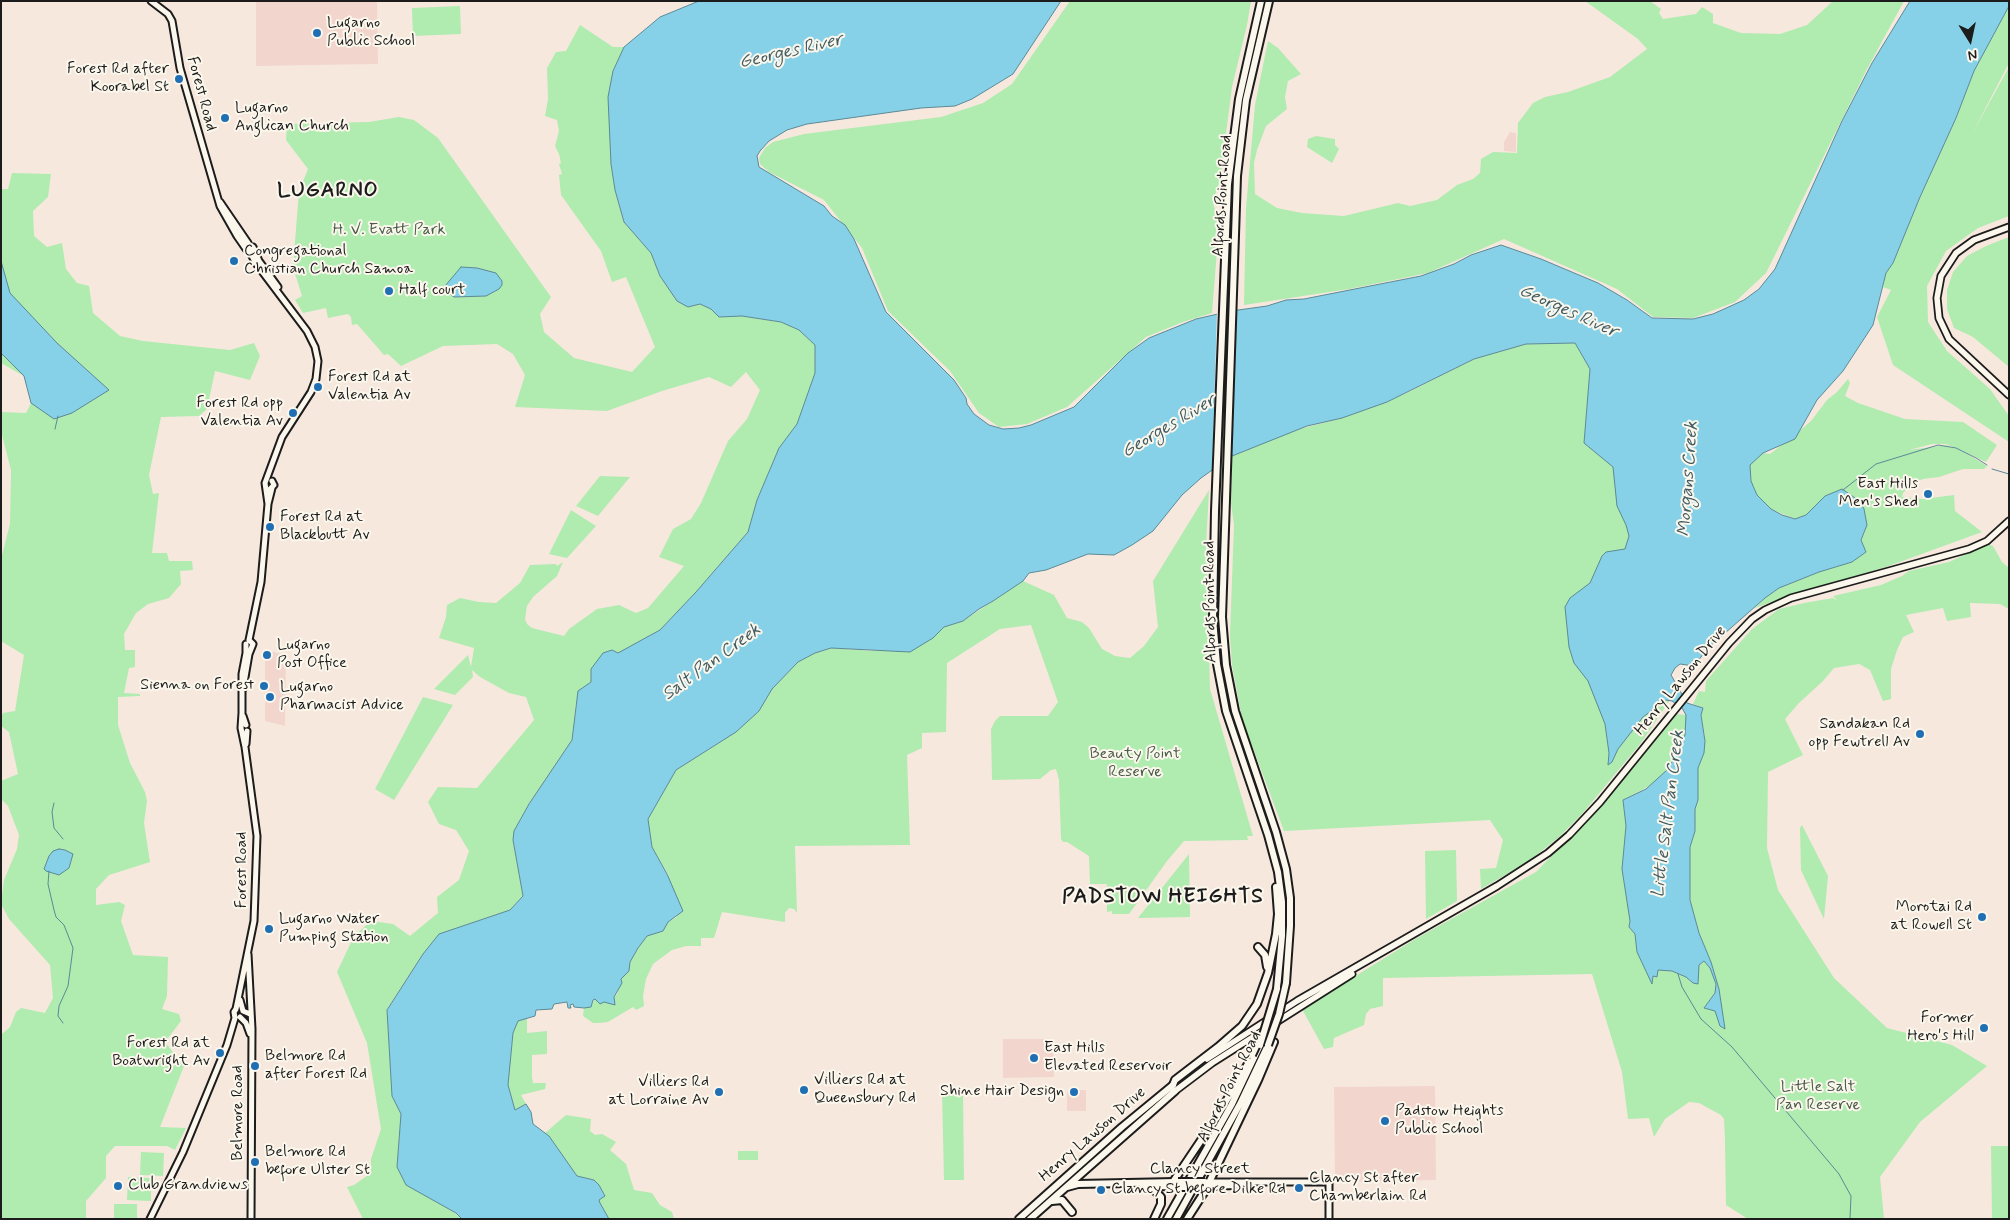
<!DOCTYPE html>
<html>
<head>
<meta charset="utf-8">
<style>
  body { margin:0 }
  #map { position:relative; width:2010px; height:1220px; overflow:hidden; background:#f7e8de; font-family:Mynerve,sans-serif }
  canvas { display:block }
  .frame { position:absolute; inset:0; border:2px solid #1c1c1c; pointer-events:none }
  .north { position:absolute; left:1945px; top:15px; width:50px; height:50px; -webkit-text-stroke:4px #fbf7ec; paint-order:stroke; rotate:170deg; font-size:14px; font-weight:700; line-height:20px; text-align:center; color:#1c1c1c }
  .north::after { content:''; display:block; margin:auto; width:18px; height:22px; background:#1c1c1c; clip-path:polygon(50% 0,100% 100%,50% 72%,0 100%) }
</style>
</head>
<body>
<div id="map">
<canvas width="2010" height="1220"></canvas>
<div class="frame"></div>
<div class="north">N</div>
</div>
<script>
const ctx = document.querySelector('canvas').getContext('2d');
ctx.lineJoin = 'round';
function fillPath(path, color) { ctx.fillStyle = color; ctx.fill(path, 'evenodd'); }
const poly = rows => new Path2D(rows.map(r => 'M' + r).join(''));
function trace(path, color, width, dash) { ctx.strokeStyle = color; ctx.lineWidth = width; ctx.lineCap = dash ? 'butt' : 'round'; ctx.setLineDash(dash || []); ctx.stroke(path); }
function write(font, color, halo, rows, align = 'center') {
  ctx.font = font + ' Mynerve,sans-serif'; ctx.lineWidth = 4; ctx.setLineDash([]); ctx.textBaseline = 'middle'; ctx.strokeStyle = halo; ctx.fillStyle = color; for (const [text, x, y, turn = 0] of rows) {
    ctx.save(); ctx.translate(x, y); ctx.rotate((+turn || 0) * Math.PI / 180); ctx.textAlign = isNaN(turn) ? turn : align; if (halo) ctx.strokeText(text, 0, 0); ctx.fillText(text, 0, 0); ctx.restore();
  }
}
fillPath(poly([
  [256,1,377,1,378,64,256,66],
  [1510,132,1516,133,1516,152,1504,151,1504,142],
  [265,650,286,655,285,726,265,721],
  [1003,1039,1053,1039,1054,1077,1003,1078],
  [1435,1086,1436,1180,1335,1182,1334,1087],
  [1069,1090,1086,1090,1086,1111,1067,1111,1067,1092]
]), '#f2d6cd');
fillPath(poly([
  [1070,1,1251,1,1247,25,1232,87,1220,180,1213,202,1219,226,1212,313,1183,322,1146,337,1067,407,1027,424,999,427,979,413,950,371,888,311,862,248,824,200,769,172,760,164,759,158,765,148,773,142,804,134,941,117,983,103,1012,84],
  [1585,1,1650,1,1661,9,1659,13,1663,19,1696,14,1702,7,1713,14,1713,23,1741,33,1780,34,1807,25,1833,1,1904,1,1866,71,1766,273,1735,302,1693,318,1653,317,1617,289,1504,239,1428,273,1349,289,1244,305,1246,208,1255,105,1268,41,1278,48,1301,74,1288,81,1285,97,1287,109,1266,126,1257,150,1254,163,1255,194,1277,208,1302,213,1344,216,1398,203,1410,206,1437,200,1457,185,1473,179,1480,173,1481,159,1493,152,1517,153,1518,123,1533,103,1545,97,1568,92,1610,77,1647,49,1638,39],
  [460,6,461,34,413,36,412,8],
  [2009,6,2009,63,1971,136,2009,67,2009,216,1978,228,1946,251,1927,286,1928,322,1947,351,1990,389,2009,416,2009,442,1893,365,1877,317,1891,290,1883,287,1886,273,1893,263,1920,197,1956,118,1974,71],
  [580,25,613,47,624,47,613,71,611,164,615,190,624,222,651,253,660,276,688,307,700,304,711,309,719,317,742,316,781,322,799,330,815,345,815,373,797,424,779,448,757,500,748,532,696,592,660,630,591,669,591,682,576,703,572,740,529,804,514,831,513,840,523,895,510,910,439,934,423,954,387,1009,392,1096,401,1114,397,1167,462,1219,363,1219,347,1187,354,1185,371,1173,371,1159,381,1129,367,1043,337,972,354,936,371,921,393,924,410,936,438,913,437,897,459,880,469,851,456,830,439,824,428,802,438,787,477,788,534,720,526,697,509,693,480,677,472,670,473,677,455,695,434,689,468,655,471,667,474,648,439,638,446,617,447,605,460,598,479,602,496,603,520,583,530,565,556,564,557,566,563,562,557,576,533,597,527,606,525,619,527,624,532,628,564,636,569,629,597,609,619,605,636,613,648,608,684,566,659,557,673,529,691,519,701,503,728,441,747,419,760,390,746,372,731,387,709,377,662,391,607,411,515,407,525,375,513,354,497,344,443,346,401,366,388,354,384,355,357,324,352,325,351,317,348,314,328,318,326,308,303,313,295,300,302,296,293,267,299,191,308,169,286,140,287,124,369,122,399,117,414,120,438,138,551,297,540,314,544,332,574,358,632,372,655,347,626,277,612,282,601,251,561,195,559,175,562,174,559,164,561,163,559,154,555,146,559,131,557,120,545,116,548,99,547,68,556,52,566,51],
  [1316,136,1335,139,1335,145,1339,149,1332,163,1307,147,1308,139],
  [12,173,51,174,48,197,33,211,34,236,47,247,62,243,66,269,77,283,89,286,93,313,120,336,143,341,230,350,254,343,260,356,250,380,215,371,207,409,199,416,161,417,149,475,153,494,159,493,152,553,167,553,169,561,192,561,193,570,180,571,181,584,169,598,148,604,136,613,124,634,125,650,135,650,135,667,129,668,124,693,140,694,140,696,118,697,118,725,130,763,145,792,147,801,144,823,150,862,109,875,96,889,96,905,119,902,125,905,121,921,133,955,168,957,167,996,162,1009,179,1014,181,1021,165,1042,184,1066,160,1127,186,1128,175,1150,167,1146,115,1146,106,1156,106,1178,86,1201,86,1219,1,1219,1,1035,10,1027,16,1012,21,1008,45,1013,53,998,50,965,9,919,1,904,4,880,17,849,19,835,8,806,1,799,1,781,18,774,9,732,1,726,1,718,3,713,15,711,24,655,1,641,1,559,10,524,11,470,1,431,1,412,26,413,31,403,24,376,1,363,1,189,8,189],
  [2009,237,2009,367,1973,337,1954,328,1947,309,1947,290,1953,272,1967,256,1986,246],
  [1575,343,1590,369,1584,443,1622,464,1651,698,1670,700,1641,743,1582,814,1559,837,1529,861,1481,889,1480,869,1496,868,1503,840,1490,820,1284,831,1242,719,1232,665,1230,636,1234,525,1231,503,1232,456,1292,431,1342,418,1407,393,1474,359,1526,344],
  [1848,379,1850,383,1845,396,1858,403,1905,419,1963,422,1997,445,1986,462,1946,444,1932,444,1909,450,1946,445,1962,451,1987,466,1984,469,1963,469,1939,477,1923,479,1911,484,1903,493,1902,497,1923,499,1954,495,1955,511,1982,532,1886,567,1804,591,1755,608,1765,598,1779,588,1819,572,1852,562,1866,552,1861,539,1865,531,1861,502,1842,489,1825,496,1806,515,1795,519,1771,509,1757,495,1751,481,1750,465,1752,461,1763,453,1770,454,1796,434,1811,421,1827,400,1837,392],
  [600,476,630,477,598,516,576,506],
  [1209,490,1206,546,1210,689,1253,836,1247,836,1248,840,1184,841,1167,861,1129,914,1112,914,1112,911,1107,912,1107,884,1090,884,1089,856,1067,842,1063,842,1061,839,1059,780,1056,769,1051,770,1040,779,992,780,991,729,995,721,1000,716,1048,716,1058,702,1031,625,1000,629,947,663,946,732,922,733,922,748,907,755,910,845,795,846,797,913,794,909,789,908,785,913,785,922,722,912,714,938,701,938,701,946,686,946,672,950,653,964,646,979,643,996,644,1006,636,1010,633,1007,608,1022,599,1023,593,1023,583,1016,584,1008,592,1004,595,999,610,1003,617,994,623,975,629,971,630,962,638,948,647,936,656,932,661,932,668,922,677,917,668,874,652,847,648,819,676,770,716,745,759,711,772,689,798,662,815,653,831,648,873,651,933,638,944,627,963,621,1023,581,1054,595,1067,618,1082,622,1089,628,1102,649,1115,656,1130,658,1144,646,1158,627,1153,581],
  [571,510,596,526,567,558,549,554],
  [1988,544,1993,546,2002,562,2009,568,2009,609,2000,604,1970,603,1971,617,1947,621,1943,608,1906,615,1914,632,1903,637,1897,650,1891,669,1891,699,1883,701,1870,670,1859,664,1834,668,1823,681,1799,703,1785,719,1803,755,1768,772,1767,848,1778,890,1834,978,1887,1028,1952,1045,1987,1066,1920,1122,1880,1177,1884,1219,1748,1219,1726,1205,1725,1140,1724,1119,1721,1115,1699,1103,1689,1102,1665,1119,1654,1137,1649,1118,1628,1119,1622,1072,1592,974,1383,978,1383,1006,1370,1009,1366,1014,1364,1025,1334,1038,1333,1047,1324,1049,1302,1009,1417,938,1536,872,1614,791,1677,714,1686,715,1687,721,1685,735,1674,760,1661,777,1653,784,1623,800,1626,826,1622,869,1630,921,1629,927,1635,934,1637,952,1652,983,1653,976,1657,977,1658,970,1672,971,1686,977,1693,983,1699,965,1704,961,1710,968,1716,984,1715,993,1704,1008,1715,1011,1720,1026,1724,1029,1719,989,1711,962,1699,933,1690,900,1690,847,1695,830,1695,809,1698,800,1698,768,1704,753,1705,737,1701,715,1703,708,1693,704,1699,691,1705,692,1706,681,1752,629,1779,609,1804,603,1833,598,1838,601,1833,596,1881,585,1902,576,1909,571,1949,562],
  [423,697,453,705,394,800,375,789],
  [1802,825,1828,876,1824,919,1801,870,1800,828],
  [1456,850,1457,901,1426,919,1425,851],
  [1189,854,1190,917,1138,918],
  [527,1017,527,1033,547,1031,547,1054,532,1055,532,1077,533,1083,546,1083,545,1089,521,1095,526,1104,515,1110,508,1085,513,1033,518,1021],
  [942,1091,963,1091,964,1180,944,1180],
  [566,1115,591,1119,590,1131,595,1135,602,1134,616,1142,610,1150,626,1164,634,1190,652,1193,660,1205,672,1212,674,1219,609,1219,600,1203,599,1200,605,1195,599,1185,594,1180,577,1176,549,1136,545,1133],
  [1991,1146,2009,1146,2009,1219,1992,1219],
  [738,1151,758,1151,758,1160,738,1160],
  [141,1152,164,1153,163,1176,140,1175],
  [128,1177,151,1178,151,1201,127,1200],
  [114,1204,137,1204,137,1219,114,1219]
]), '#b0ebb0');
const water = poly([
  [699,1,1061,1,1013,74,972,99,955,106,921,108,807,124,787,130,769,141,760,151,757,156,759,167,824,206,832,216,845,225,854,239,886,312,954,380,966,398,967,404,974,414,989,425,1003,429,1019,428,1031,425,1074,407,1128,353,1149,338,1196,319,1231,311,1267,306,1286,300,1304,299,1421,276,1454,264,1471,255,1501,245,1541,259,1598,283,1627,300,1652,318,1693,319,1713,314,1744,300,1759,289,1775,269,1842,121,1872,63,1910,1,2009,1,2009,6,1974,71,1956,118,1920,197,1893,263,1886,273,1873,325,1843,371,1817,400,1795,439,1763,453,1750,465,1751,481,1757,495,1771,509,1782,515,1795,519,1806,515,1825,496,1842,489,1861,502,1864,509,1867,525,1861,540,1866,552,1852,562,1819,572,1779,588,1765,598,1708,648,1694,666,1680,664,1675,668,1671,675,1687,703,1703,708,1701,715,1705,741,1704,753,1698,768,1698,800,1695,809,1695,831,1690,847,1690,900,1699,933,1711,962,1719,989,1725,1029,1720,1026,1715,1011,1704,1008,1715,993,1716,984,1710,968,1704,961,1699,965,1698,984,1693,983,1686,977,1672,971,1658,970,1657,977,1653,976,1652,984,1637,952,1635,934,1629,927,1630,921,1622,869,1626,826,1623,800,1646,789,1667,770,1677,754,1685,735,1686,715,1682,708,1672,701,1666,700,1643,717,1618,749,1612,762,1608,765,1609,753,1605,724,1588,681,1574,663,1569,647,1565,607,1570,598,1590,583,1602,556,1606,552,1625,549,1629,536,1626,525,1617,506,1613,467,1584,443,1590,369,1575,343,1526,344,1474,359,1387,402,1342,418,1307,426,1232,456,1201,478,1182,495,1153,531,1132,545,1114,555,1088,554,1046,570,1029,573,1023,581,993,601,979,609,963,621,944,627,933,638,910,652,831,648,815,653,798,662,772,689,759,711,736,732,676,770,648,819,652,847,667,874,683,911,668,922,663,931,647,936,638,948,630,962,629,971,621,979,622,983,614,997,615,1005,604,1002,600,1004,595,999,593,1000,591,1007,584,1008,574,1007,573,1004,570,1005,571,1008,568,1008,567,1002,554,1004,552,1009,536,1010,535,1016,518,1021,513,1033,508,1085,515,1110,526,1104,531,1112,533,1124,549,1136,577,1176,594,1180,599,1185,605,1196,599,1200,600,1203,609,1219,462,1219,456,1213,406,1185,397,1167,401,1114,392,1096,387,1010,423,954,439,934,510,910,523,896,513,840,514,831,529,804,572,740,578,691,591,682,591,669,603,653,612,650,618,653,660,630,696,592,748,532,757,500,779,448,797,424,815,373,815,345,799,330,781,322,742,316,719,317,711,309,700,304,688,307,677,301,660,276,651,253,624,222,615,190,611,164,608,97,613,71,624,47,660,17,699,1],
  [1,261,10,293,57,343,109,390,72,413,54,419,31,403,24,376,1,353,1,261],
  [461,267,477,268,496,273,502,281,502,285,499,289,486,296,454,297,446,291,445,286,461,267],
  [59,849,65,850,73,854,69,868,59,875,46,871,44,869,49,856,53,851,59,849]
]);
fillPath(water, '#86d1e7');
trace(water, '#5c8996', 1);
fillPath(poly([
  [1236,308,1231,460,1212,474,1217,311]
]), '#f7e8de');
trace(poly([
  [55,429,58,416],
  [1992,469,2009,474],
  [1843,490,1876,464,1938,445,1956,448,1976,458,1987,465],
  [54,803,52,812,54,828,63,839],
  [49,871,48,884,54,910,56,917,64,925,73,948,68,986,59,1006,58,1016,63,1023],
  [1678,974,1682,987,1701,1019,1732,1047,1839,1174,1851,1196,1850,1219]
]), '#5c8996', 1);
const tertiary = poly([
  [151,1,168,14,172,21,180,68,220,206,237,236,246,249,249,250],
  [220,202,248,243],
  [253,247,259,261,278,287],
  [249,250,255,262,307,331,315,347,318,361,316,379,311,392,282,437,265,483,268,504],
  [270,489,274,485,272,481],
  [249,640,261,582,268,504,272,488],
  [243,689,249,654,253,644,249,640],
  [243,716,246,725],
  [246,744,247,731],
  [248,954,252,1029,251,1219],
  [240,1000,243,1011,250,1014],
  [240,1017,246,1023,250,1034],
  [1209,1182,1329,1182,1329,1219],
  [1207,1187,1242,1185],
  [150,1219,183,1152,227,1045,235,1018,234,1012,236,1009,254,921,257,836,245,747,241,728,242,713,242,674,246,653,246,644]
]);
const secondary = poly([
  [2009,227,1974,240,1956,253,1941,276,1937,298,1939,318,1949,339,2009,395],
  [1207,1059,1297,1001,1497,886,1548,853,1569,835,1600,802,1729,643,1752,619,1765,610,1791,598,1969,549,1987,541,2009,521],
  [1175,1091,1212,1063,1352,974]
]);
const primary = poly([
  [1146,1185,1175,1187],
  [1067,1187,1078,1184,1176,1182],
  [1052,1201,1062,1200,1072,1212],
  [1019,1219,1122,1127,1173,1085],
  [1030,1219,1175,1091]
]);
const trunk = poly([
  [1261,1,1239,99,1228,184,1215,511,1213,619,1217,664,1226,711,1268,835,1278,872,1282,902,1282,936,1277,989],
  [1269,1,1246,100,1237,176,1222,617,1226,665,1235,711,1276,832,1286,869,1290,898,1290,926,1286,983],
  [1258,947,1265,955,1267,967],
  [1173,1085,1175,1080,1218,1047,1242,1026,1257,1004,1268,973,1276,934,1278,914,1276,887],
  [1173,1182,1218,1115,1249,1062],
  [1142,1184,1155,1191,1161,1197,1161,1204,1154,1219],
  [1167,1219,1232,1104,1260,1045],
  [1176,1219,1240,1104,1268,1045],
  [1187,1219,1205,1191,1258,1080,1274,1042]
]);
trace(tertiary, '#1c1c1c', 9);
trace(secondary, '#1c1c1c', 9);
trace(primary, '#1c1c1c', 10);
trace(trunk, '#1c1c1c', 10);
trace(tertiary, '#fbf7ec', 5);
trace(secondary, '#fbf7ec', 5.5);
trace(primary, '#fbf7ec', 6);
trace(trunk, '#fbf7ec', 6);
const primaryBridge = poly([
  [1178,1182,1205,1182],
  [1175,1187,1203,1187]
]);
const trunkBridge = poly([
  [1260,1045,1277,989],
  [1268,1045,1279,1014,1286,983],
  [1252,1055,1259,1040]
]);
trace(primaryBridge, '#1c1c1c', 10, []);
trace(trunkBridge, '#1c1c1c', 10, []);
trace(primaryBridge, '#fbf7ec', 6);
trace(trunkBridge, '#fbf7ec', 6);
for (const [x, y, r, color] of [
  [317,33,5,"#1f6fb2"],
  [179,79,5,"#1f6fb2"],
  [225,118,5,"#1f6fb2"],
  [234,261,5,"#1f6fb2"],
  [389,291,5,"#1f6fb2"],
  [318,387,5,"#1f6fb2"],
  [293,413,5,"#1f6fb2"],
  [1928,494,5,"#1f6fb2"],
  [270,527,5,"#1f6fb2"],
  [267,655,5,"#1f6fb2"],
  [264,686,5,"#1f6fb2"],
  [270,697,5,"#1f6fb2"],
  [1920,734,5,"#1f6fb2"],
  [1982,917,5,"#1f6fb2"],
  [269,929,5,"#1f6fb2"],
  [1984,1028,5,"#1f6fb2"],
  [220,1053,5,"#1f6fb2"],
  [1034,1058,5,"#1f6fb2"],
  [255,1066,5,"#1f6fb2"],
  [804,1090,5,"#1f6fb2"],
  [719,1092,5,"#1f6fb2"],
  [1074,1092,5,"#1f6fb2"],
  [1385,1121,5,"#1f6fb2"],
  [255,1162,5,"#1f6fb2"],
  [118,1186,5,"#1f6fb2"],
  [1299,1188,5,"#1f6fb2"],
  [1101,1190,5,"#1f6fb2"]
]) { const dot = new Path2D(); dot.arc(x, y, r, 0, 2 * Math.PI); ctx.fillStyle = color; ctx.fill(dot); trace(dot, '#fbf7ec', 2); }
write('16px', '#1c1c1c', '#fbf7ec', [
  ["Lugarno",327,24],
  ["Public School",327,42],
  ["Forest Rd after",169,70,"right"],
  ["Koorabel St",169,88,"right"],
  ["Lugarno",235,109],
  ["Anglican Church",235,127],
  ["Congregational",244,252],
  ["Christian Church Samoa",244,270],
  ["Half court",399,291],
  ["Forest Rd at",328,378],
  ["Valentia Av",328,396],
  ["Forest Rd opp",283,404,"right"],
  ["Valentia Av",283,422,"right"],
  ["East Hills",1918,485,"right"],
  ["Men's Shed",1918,503,"right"],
  ["Forest Rd at",280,518],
  ["Blackbutt Av",280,536],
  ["Lugarno",277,646],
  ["Post Office",277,664],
  ["Sienna on Forest",254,686,"right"],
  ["Lugarno",280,688],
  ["Pharmacist Advice",280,706],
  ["Sandakan Rd",1910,725,"right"],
  ["opp Fewtrell Av",1910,743,"right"],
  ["Morotai Rd",1972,908,"right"],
  ["at Rowell St",1972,926,"right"],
  ["Lugarno Water",279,920],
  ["Pumping Station",279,938],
  ["Former",1974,1019,"right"],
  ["Hero's Hill",1974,1037,"right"],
  ["Forest Rd at",210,1044,"right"],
  ["Boatwright Av",210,1062,"right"],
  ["East Hills",1044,1049],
  ["Elevated Reservoir",1044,1067],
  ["Belmore Rd",265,1057],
  ["after Forest Rd",265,1075],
  ["Villiers Rd at",814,1081],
  ["Queensbury Rd",814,1099],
  ["Villiers Rd",709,1083,"right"],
  ["at Lorraine Av",709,1101,"right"],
  ["Shine Hair Design",1064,1092,"right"],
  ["Padstow Heights",1395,1112],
  ["Public School",1395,1130],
  ["Belmore Rd",265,1153],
  ["before Ulster St",265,1171],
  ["Clancy St after",1309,1179],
  ["Chamberlain Rd",1309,1197],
  ["Club Grandviews",128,1186],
  ["Clancy St before Dilke Rd",1111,1190]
], 'left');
write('16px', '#1c1c1c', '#fbf7ec', [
  ["Forest Road",201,94,75],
  ["Alfords Point Road",1223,196,-86],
  ["Alfords Point Road",1211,602,-91],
  ["Henry Lawson Drive",1681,681,-51],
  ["Forest Road",243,870,-90],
  ["Alfords Point Road",1230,1087,-63],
  ["Belmore Road",239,1113,-90],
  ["Henry Lawson Drive",1093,1135,-41],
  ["Clancy Street",1200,1170]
]);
write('16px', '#485a48', '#fbf7ec', [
  ["H. V. Evatt Park",389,231],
  ["Beauty Point",1135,755],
  ["Reserve",1135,773],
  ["Little Salt",1818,1088],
  ["Pan Reserve",1818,1106]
]);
write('italic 18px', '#415b63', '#fbf7ec', [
  ["Georges River",791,52,-13],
  ["Georges River",1568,312,24],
  ["Georges River",1169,427,-31],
  ["Morgans Creek",1689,479,-86],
  ["Salt Pan Creek",712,663,-36],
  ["Little Salt Pan Creek",1669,814,-83]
]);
ctx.letterSpacing = '1px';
write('bold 21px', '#1c1c1c', '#fbf7ec', [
  ["LUGARNO",328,192],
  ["PADSTOW HEIGHTS",1163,898]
]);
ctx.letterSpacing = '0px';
</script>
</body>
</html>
